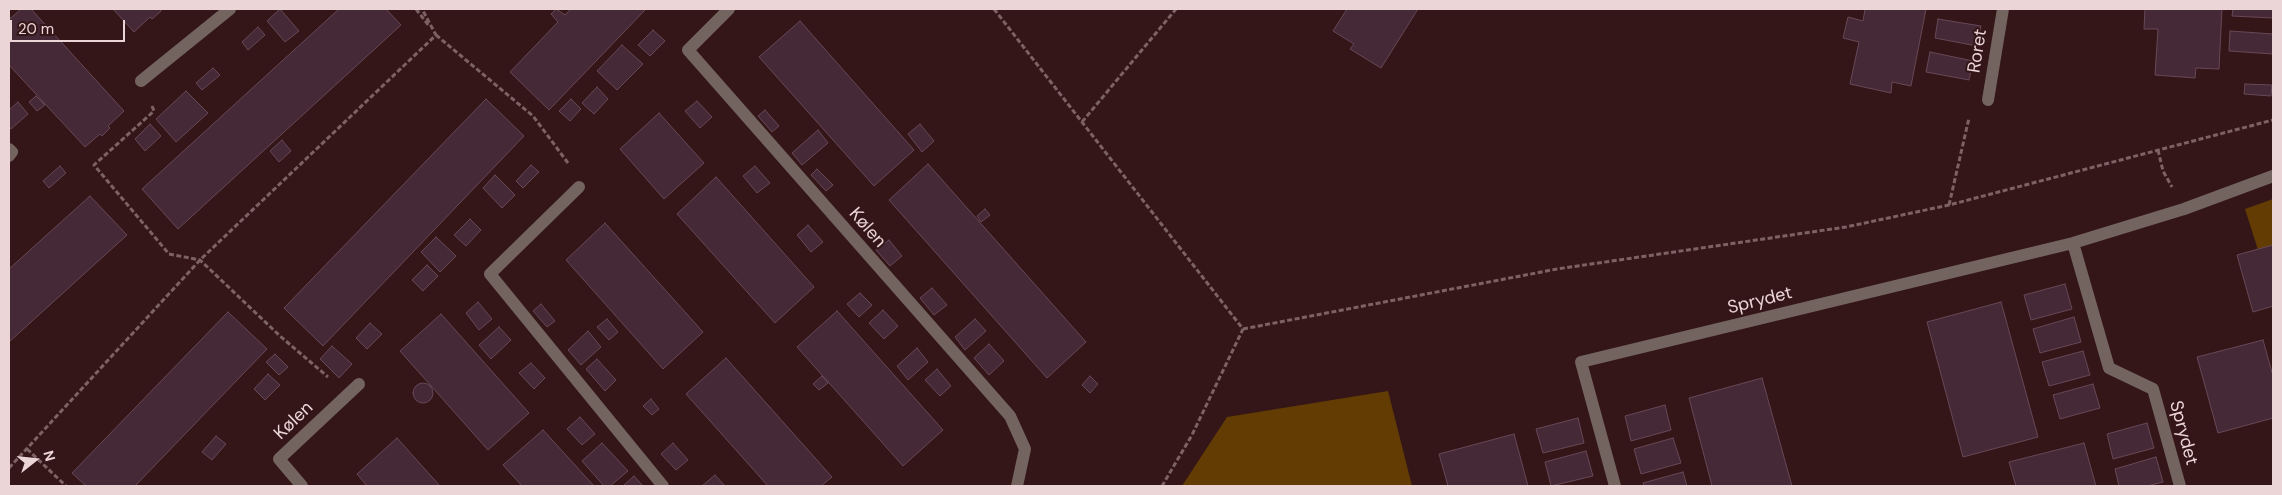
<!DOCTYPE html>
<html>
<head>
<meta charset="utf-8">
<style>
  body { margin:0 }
  #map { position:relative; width:2282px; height:495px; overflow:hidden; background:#341618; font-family:"DM Sans",sans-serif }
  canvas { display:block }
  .frame { position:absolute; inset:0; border:10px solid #ebd5d6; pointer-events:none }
  .north { position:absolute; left:10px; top:435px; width:50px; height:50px; -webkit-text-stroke:4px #341618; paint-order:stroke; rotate:74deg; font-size:14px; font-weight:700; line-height:20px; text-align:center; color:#ebd5d6 }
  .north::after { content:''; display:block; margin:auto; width:18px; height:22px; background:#ebd5d6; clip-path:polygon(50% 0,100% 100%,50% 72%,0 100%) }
  .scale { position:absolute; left:10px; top:20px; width:115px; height:22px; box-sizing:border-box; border:2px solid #ebd5d6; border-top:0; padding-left:6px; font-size:15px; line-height:18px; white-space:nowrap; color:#ebd5d6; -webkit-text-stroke:4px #341618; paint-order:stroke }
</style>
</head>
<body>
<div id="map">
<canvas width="2282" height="495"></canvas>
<div class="frame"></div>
<div class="north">N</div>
<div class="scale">20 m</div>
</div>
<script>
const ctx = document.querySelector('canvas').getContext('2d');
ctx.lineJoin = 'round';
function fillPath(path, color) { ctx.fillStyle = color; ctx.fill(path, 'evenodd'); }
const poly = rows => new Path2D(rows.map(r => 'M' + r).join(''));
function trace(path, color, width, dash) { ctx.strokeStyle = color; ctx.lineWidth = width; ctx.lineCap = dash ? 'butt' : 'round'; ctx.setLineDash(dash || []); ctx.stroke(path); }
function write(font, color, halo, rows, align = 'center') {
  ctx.font = font + ' "DM Sans",sans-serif'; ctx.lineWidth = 4; ctx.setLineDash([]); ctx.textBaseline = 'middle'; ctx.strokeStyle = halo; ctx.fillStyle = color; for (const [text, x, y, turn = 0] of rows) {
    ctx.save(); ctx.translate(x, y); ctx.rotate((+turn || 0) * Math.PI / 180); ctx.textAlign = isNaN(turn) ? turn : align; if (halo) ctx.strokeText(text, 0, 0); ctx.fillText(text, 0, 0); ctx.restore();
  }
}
fillPath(poly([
  [2273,199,2273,297,2245,209],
  [1388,391,1412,486,1182,486,1227,417]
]), '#623c03');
const building = poly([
  [21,9,31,9,124,111,108,126,110,128,102,136,100,134,85,147,9,65,9,17,11,18,21,9],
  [113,9,160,9,161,11,152,19,150,17,134,32,113,9],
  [280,9,299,31,285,42,267,21,280,9],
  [339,9,386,9,401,25,178,229,142,189,339,9],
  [556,9,565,15,571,9,646,9,549,110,510,72,558,22,551,14,556,9],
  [1347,9,1418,9,1381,68,1350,49,1354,44,1333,31,1347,9],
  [1865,9,1926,9,1911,86,1892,82,1891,93,1850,84,1859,42,1843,38,1848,17,1863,21,1865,9],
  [2145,9,2222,9,2219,69,2196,68,2195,78,2155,75,2158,29,2144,29,2145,9],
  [2233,9,2273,9,2273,18,2232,16,2233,9],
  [1938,19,1981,26,1977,46,1935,38,1938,19],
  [800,21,914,150,874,186,759,57,800,21],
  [258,27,265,35,248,50,242,42,258,27],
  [653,30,665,41,650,56,638,45,653,30],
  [2230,31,2273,34,2273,54,2229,51,2230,31],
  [622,45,643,64,617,90,597,71,622,45],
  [1930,52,1973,61,1969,80,1926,72,1930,52],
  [213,68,220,75,202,90,196,83,213,68],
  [2245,84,2272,85,2271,96,2244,94,2245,84],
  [597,87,608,99,594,114,582,103,597,87],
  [186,91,208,113,176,142,156,119,186,91],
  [36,96,45,105,37,111,29,102,36,96],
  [486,99,524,136,323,346,284,308,486,99],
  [571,99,581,109,570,121,559,111,571,99],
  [697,101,712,117,700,128,685,111,697,101],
  [18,102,28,114,11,129,9,126,9,110,18,102],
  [765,110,779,126,772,132,758,116,765,110],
  [659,113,704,163,664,199,620,149,659,113],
  [150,124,161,136,145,151,135,139,150,124],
  [920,124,934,141,922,152,908,134,920,124],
  [818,130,828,143,802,165,792,153,818,130],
  [282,140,291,151,279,162,270,151,282,140],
  [928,164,1086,342,1047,378,889,200,928,164],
  [531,165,539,172,523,188,516,181,531,165],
  [60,166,66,173,49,188,43,181,60,166],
  [755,166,770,183,757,193,743,176,755,166],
  [817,169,833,185,826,191,811,175,817,169],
  [495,175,515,195,502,208,483,188,495,175],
  [716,177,814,287,775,323,677,214,716,177],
  [90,196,127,235,9,342,9,269,90,196],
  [985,209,990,215,981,222,977,216,985,209],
  [470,219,481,230,466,246,454,235,470,219],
  [605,223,703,332,663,369,566,260,605,223],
  [808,225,823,242,811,252,797,235,808,225],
  [436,237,456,256,440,272,421,252,436,237],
  [889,240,902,256,890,266,876,250,889,240],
  [2273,245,2273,306,2253,312,2237,255,2273,245],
  [427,265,438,276,423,291,412,280,427,265],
  [2065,284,2072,309,2031,320,2024,295,2065,284],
  [932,288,947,305,934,315,920,298,932,288],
  [860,293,872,305,859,317,847,304,860,293],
  [478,302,492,319,479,330,466,313,478,302],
  [2001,302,2038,437,1963,457,1927,322,2001,302],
  [541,304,555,321,547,327,533,311,541,304],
  [883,310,898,326,884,339,869,323,883,310],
  [837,311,943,430,903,466,797,347,837,311],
  [228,312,267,349,135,486,86,486,72,473,228,312],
  [441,314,529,413,488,450,400,351,441,314],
  [2074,317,2081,342,2040,353,2033,329,2074,317],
  [607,319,618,332,609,340,597,327,607,319],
  [975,319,986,331,965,350,955,337,975,319],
  [370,323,382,334,367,349,356,338,370,323],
  [499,327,511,340,491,359,479,345,499,327],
  [588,331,601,347,581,365,568,350,588,331],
  [2263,340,2273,376,2273,418,2218,433,2197,357,2263,340],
  [989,344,1004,361,989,375,974,358,989,344],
  [332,346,352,364,339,378,320,359,332,346],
  [917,348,928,362,908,380,897,366,917,348],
  [2083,351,2090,375,2049,386,2042,362,2083,351],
  [275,354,288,367,279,375,266,362,275,354],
  [726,358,832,477,821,486,768,486,686,394,726,358],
  [597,359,616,380,605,391,586,369,597,359],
  [531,363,545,378,534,389,519,373,531,363],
  [937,369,951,386,940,396,925,380,937,369],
  [268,374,280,385,265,400,254,389,268,374],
  [822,376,828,383,819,390,813,384,822,376],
  [1090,376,1098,384,1090,393,1082,385,1090,376],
  [1762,378,1792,486,1712,486,1689,398,1762,378],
  '413 393a10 10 0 1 1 20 0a10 10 0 1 1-20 0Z',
  [2093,384,2100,408,2060,419,2053,395,2093,384],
  [651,399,659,409,652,415,643,406,651,399],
  [1665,405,1671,430,1631,441,1625,416,1665,405],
  [580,417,595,434,582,445,567,429,580,417],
  [1578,418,1584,443,1543,453,1536,429,1578,418],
  [2147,423,2154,448,2113,459,2107,434,2147,423],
  [543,430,594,486,522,486,503,465,543,430],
  [1514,434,1528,486,1448,486,1439,454,1514,434],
  [216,436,226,444,212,460,202,452,216,436],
  [397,438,440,486,367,486,357,474,397,438],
  [1673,438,1681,463,1641,474,1634,449,1673,438],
  [602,443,628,471,610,486,604,486,582,461,602,443],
  [673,443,688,460,676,470,661,454,673,443],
  [2084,443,2096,486,2016,486,2009,462,2084,443],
  [1586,451,1593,476,1551,486,1545,462,1586,451],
  [2156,457,2163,482,2147,486,2119,486,2115,469,2156,457],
  [1683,472,1687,486,1644,486,1643,483,1683,472],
  [715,475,725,486,702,486,715,475],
  [634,476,643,486,623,486,634,476]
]);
fillPath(building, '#462937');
trace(building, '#674857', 1);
trace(poly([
  [416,9,429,26],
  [994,9,1243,329,1192,435,1162,486],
  [436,35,533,116,568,163],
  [152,106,154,111,94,165,169,254,200,260,280,336,328,377],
  [1082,122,1176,9],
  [2158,150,2163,171,2172,187],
  [1949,205,1969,118],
  [1243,329,1557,269,1846,227,1949,205,2273,120],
  [27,449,66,486],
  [9,468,200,260,436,35,422,9]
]), '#7d6264', 3, [5, 2.5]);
trace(poly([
  [729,9,688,50,1010,416,1025,449,1017,486],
  [141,81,230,9],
  [1988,100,2003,9],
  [9,149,12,152,9,156],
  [579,187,490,274,663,486],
  [2073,243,2109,368,2153,389,2180,486],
  [302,486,279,459,359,384],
  [1615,486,1581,362,2073,243,2184,209,2273,176]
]), '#74645f', 12);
write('18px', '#ebd5d6', '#341618', [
  ["Roret",1978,51,-81],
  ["Kølen",867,228,49],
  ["Sprydet",1760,301,-14],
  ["Kølen",294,421,-44],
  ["Sprydet",2183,433,75]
]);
</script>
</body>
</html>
